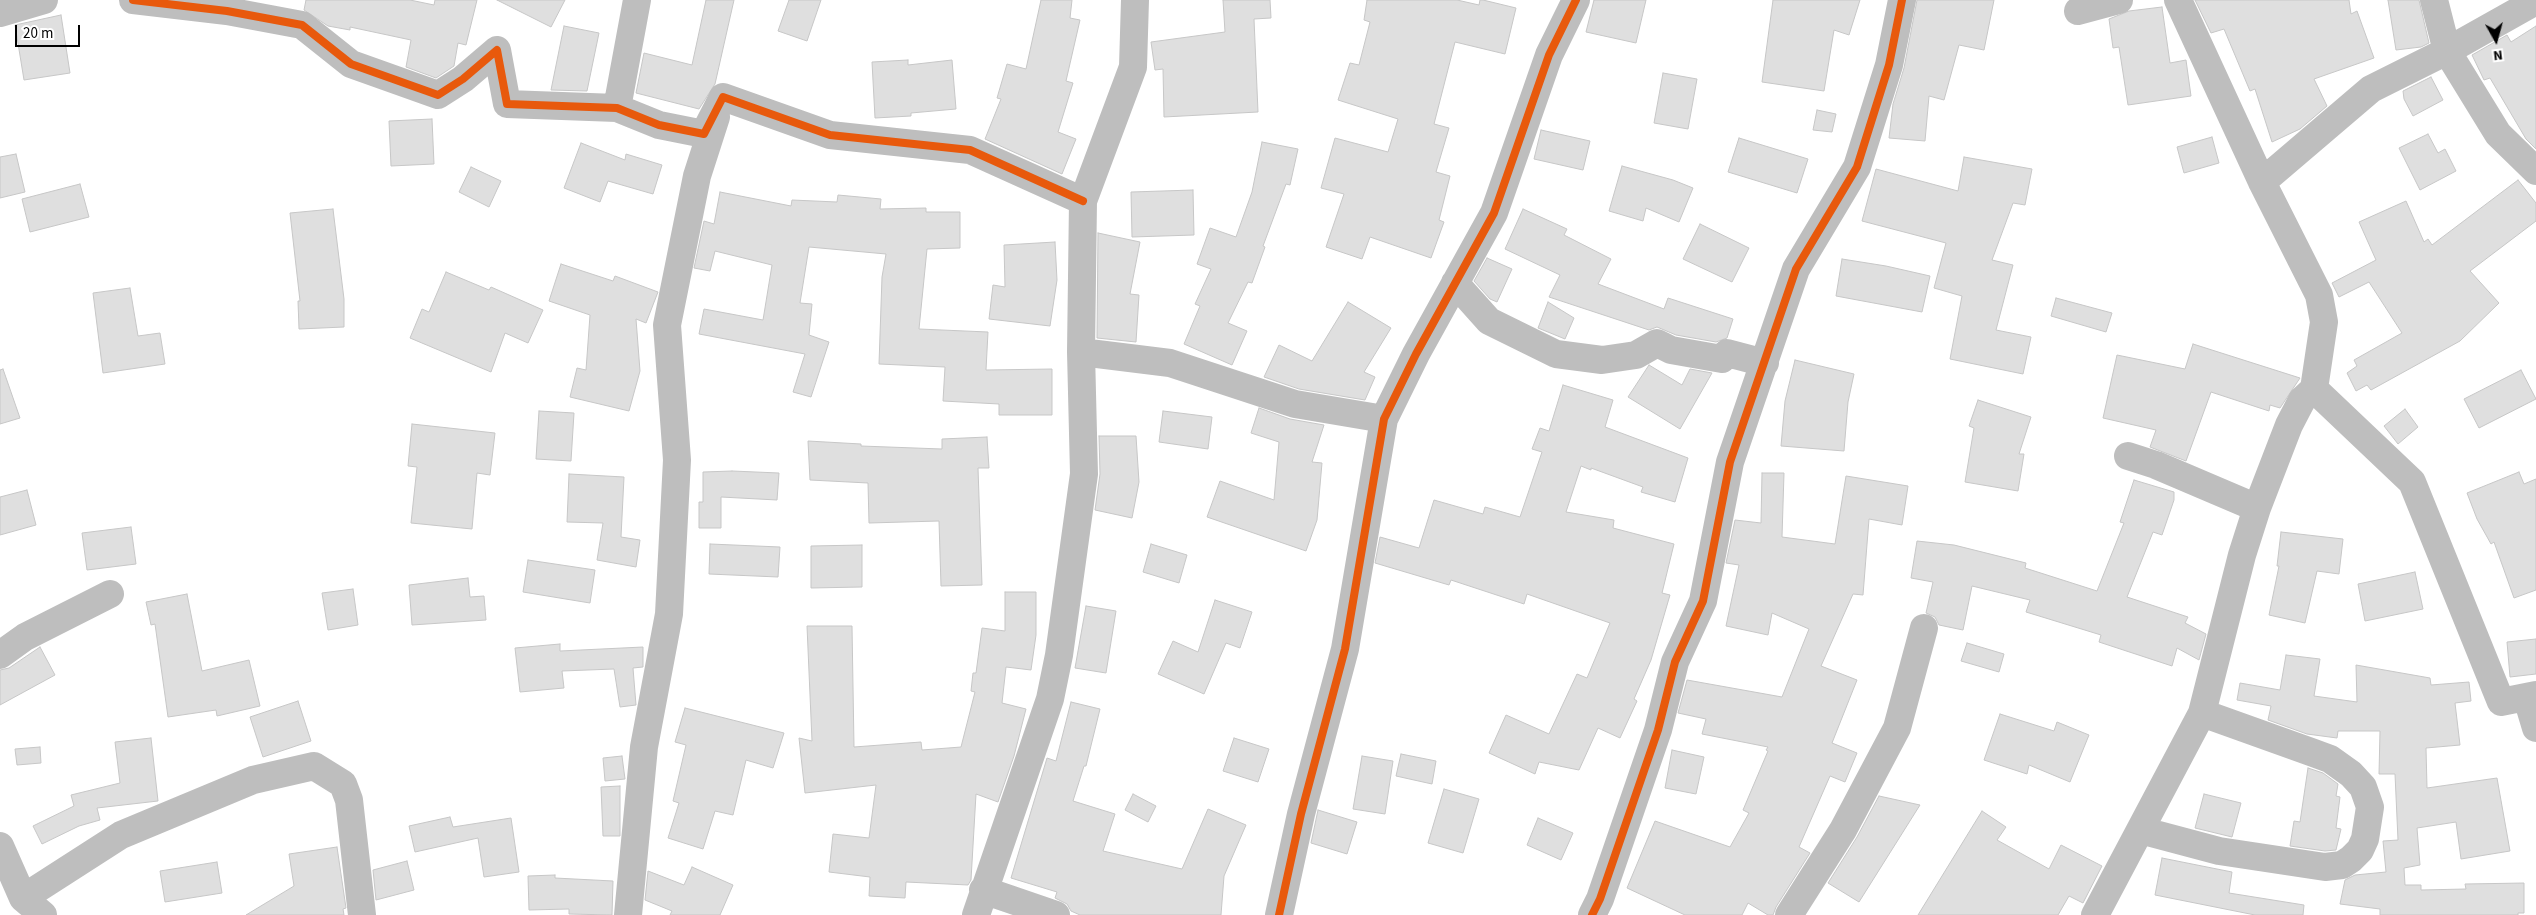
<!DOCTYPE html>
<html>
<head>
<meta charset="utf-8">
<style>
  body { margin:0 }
  #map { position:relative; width:2536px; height:915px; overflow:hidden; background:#fff; font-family:"Source Sans 3",sans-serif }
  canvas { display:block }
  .north { position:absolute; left:2471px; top:15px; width:50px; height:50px; -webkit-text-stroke:4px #fff; paint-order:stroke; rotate:173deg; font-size:14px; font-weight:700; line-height:20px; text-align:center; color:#000 }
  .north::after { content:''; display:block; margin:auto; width:18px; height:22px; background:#000; clip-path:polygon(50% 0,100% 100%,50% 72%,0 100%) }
  .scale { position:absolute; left:15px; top:25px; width:65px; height:22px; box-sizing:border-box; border:2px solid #000; border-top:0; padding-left:6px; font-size:15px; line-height:18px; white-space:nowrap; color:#000; -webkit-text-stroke:4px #fff; paint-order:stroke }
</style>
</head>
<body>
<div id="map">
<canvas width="2536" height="915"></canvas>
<div class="north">N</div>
<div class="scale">20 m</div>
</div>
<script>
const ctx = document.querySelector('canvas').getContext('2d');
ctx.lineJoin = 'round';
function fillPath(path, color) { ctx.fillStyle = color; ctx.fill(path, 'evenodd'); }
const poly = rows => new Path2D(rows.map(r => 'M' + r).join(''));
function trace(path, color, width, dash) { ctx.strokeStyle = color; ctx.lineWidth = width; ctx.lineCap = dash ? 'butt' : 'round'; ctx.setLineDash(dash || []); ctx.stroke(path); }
const building = poly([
  [306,0,410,0,434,5,435,0,477,0,466,45,458,43,454,66,436,78,406,67,411,40,350,27,350,30,328,26,304,10,306,0],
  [497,0,565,0,551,27,497,0],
  [706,0,734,0,715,84,699,109,636,93,644,53,692,65,706,0],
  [789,0,821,0,807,41,778,31,789,0],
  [1041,0,1072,0,1070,18,1080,20,1066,81,1073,83,1058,132,1076,139,1062,174,985,139,1001,99,997,98,1007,64,1026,69,1041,0],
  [1223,0,1270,0,1271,18,1254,19,1258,112,1164,117,1163,69,1155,70,1151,42,1225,32,1223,0],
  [1367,0,1457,0,1479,5,1480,0,1483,0,1516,8,1505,54,1455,42,1434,124,1449,128,1436,172,1450,176,1439,220,1444,222,1431,258,1370,237,1362,259,1326,247,1344,194,1321,188,1335,138,1388,152,1398,119,1338,100,1350,63,1359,65,1370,22,1364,20,1367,0],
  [1594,0,1646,0,1636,43,1586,32,1594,0],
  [1773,0,1860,0,1849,35,1834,30,1824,91,1762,82,1773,0],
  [1917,0,1994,0,1984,50,1959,45,1944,100,1929,96,1925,141,1889,138,1893,104,1904,68,1917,0],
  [2195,0,2349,0,2351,14,2357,11,2374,58,2314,79,2327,106,2300,129,2272,142,2255,89,2250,91,2224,29,2211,33,2195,0],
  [2388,0,2419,0,2429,43,2421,47,2396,50,2388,0],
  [2162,7,2170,63,2186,60,2191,96,2128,105,2119,47,2113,48,2109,19,2129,11,2162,7],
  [61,15,70,73,24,80,15,25,61,15],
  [564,26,599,33,587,91,551,90,564,26],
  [2536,26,2536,149,2526,139,2490,78,2484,80,2472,55,2507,35,2511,42,2536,26],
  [908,60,908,65,952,60,956,109,911,113,911,116,875,118,872,62,908,60],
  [1663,73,1697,79,1688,129,1654,123,1663,73],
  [2431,77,2443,100,2413,116,2404,99,2403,91,2431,77],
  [1817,110,1836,114,1832,132,1813,130,1817,110],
  [432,119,434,164,391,166,389,121,432,119],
  [1541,130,1590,141,1583,170,1534,159,1541,130],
  [2428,134,2438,153,2445,149,2456,171,2420,190,2399,148,2428,134],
  [2212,137,2219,163,2184,173,2177,147,2212,137],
  [1739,138,1808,159,1797,193,1728,172,1739,138],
  [1262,142,1298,149,1290,185,1286,184,1263,246,1265,247,1252,283,1248,282,1228,323,1247,331,1232,365,1184,344,1200,306,1195,304,1211,269,1197,264,1210,228,1236,237,1252,192,1262,142],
  [581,143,625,160,626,154,662,165,653,194,608,181,600,202,564,188,581,143],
  [16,154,25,192,0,198,0,157,16,154],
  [1964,157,2032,169,2025,205,2013,203,1992,260,2013,265,1996,330,2031,337,2023,374,1950,359,1962,296,1934,288,1946,243,1862,221,1876,169,1958,191,1964,157],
  [1622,166,1673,180,1693,188,1679,222,1646,208,1643,221,1609,211,1622,166],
  [471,167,501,181,489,207,459,192,471,167],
  [2518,180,2536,203,2536,221,2470,271,2499,303,2460,341,2371,390,2367,385,2356,391,2347,373,2357,366,2354,360,2402,333,2369,282,2339,297,2332,283,2376,260,2359,222,2406,201,2424,242,2428,239,2432,245,2518,180],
  [80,184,89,217,30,232,22,199,80,184],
  [1193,190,1194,235,1132,237,1131,192,1193,190],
  [720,192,791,206,792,200,837,202,838,195,881,199,880,209,926,208,926,212,960,212,960,248,927,249,919,329,988,332,986,370,1052,369,1052,415,999,415,999,404,943,401,945,367,879,364,882,277,886,254,809,247,800,303,812,304,809,335,829,342,811,397,793,392,805,354,699,334,704,309,763,320,772,265,715,251,710,271,694,268,704,221,714,224,720,192],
  [333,209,344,299,344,327,299,329,298,301,300,301,290,213,333,209],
  [1523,209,1567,229,1564,235,1611,259,1598,284,1664,309,1668,298,1733,319,1727,338,1716,342,1676,335,1657,327,1649,330,1549,297,1560,275,1505,249,1523,209],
  [1700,224,1749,248,1732,282,1683,259,1700,224],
  [1098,233,1140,242,1130,294,1139,295,1136,342,1097,338,1098,233],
  [1055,242,1057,280,1050,326,989,319,993,285,1005,287,1004,245,1055,242],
  [1487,258,1512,269,1497,302,1490,299,1474,281,1487,258],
  [1842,259,1886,266,1930,276,1922,312,1836,296,1842,259],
  [561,264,613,281,615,276,658,292,646,323,636,319,640,371,629,411,570,397,577,368,586,370,590,315,549,301,561,264],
  [446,272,489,290,491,287,543,310,528,343,505,333,491,372,410,338,422,309,429,312,446,272],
  [130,288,138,336,160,333,165,364,103,373,93,293,130,288],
  [2056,298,2112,313,2106,332,2051,316,2056,298],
  [1348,302,1391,328,1364,372,1375,377,1365,400,1299,389,1264,377,1279,345,1312,361,1348,302],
  [1548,302,1574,318,1565,339,1538,328,1548,302],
  [2193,344,2300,378,2280,408,2270,405,2269,411,2211,392,2186,461,2150,447,2156,430,2103,418,2117,355,2185,369,2193,344],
  [1795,360,1854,374,1848,402,1844,451,1781,446,1785,401,1795,360],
  [1649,365,1682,385,1690,369,1712,373,1680,429,1628,397,1649,365],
  [3,369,20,418,0,424,0,370,3,369],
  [2521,370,2536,399,2479,428,2464,399,2521,370],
  [1563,385,1613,400,1605,427,1688,458,1675,502,1641,492,1643,487,1591,468,1591,470,1581,466,1566,512,1614,520,1613,528,1674,544,1662,593,1670,595,1651,660,1634,699,1637,701,1620,738,1598,728,1579,770,1539,762,1535,774,1489,753,1506,715,1549,734,1577,674,1587,678,1610,623,1527,594,1524,604,1451,580,1449,585,1375,563,1380,537,1419,548,1434,500,1483,514,1485,507,1520,517,1542,452,1532,449,1540,428,1549,431,1563,385],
  [1978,400,2031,417,2019,454,2024,454,2018,491,1965,482,1974,428,1969,426,1978,400],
  [1259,408,1290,419,1324,425,1312,462,1322,463,1317,520,1306,551,1207,517,1220,481,1274,500,1279,442,1251,433,1259,408],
  [2405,409,2418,427,2398,444,2384,426,2405,409],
  [539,411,574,413,571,461,536,459,539,411],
  [1163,411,1212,417,1208,449,1159,442,1163,411],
  [412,424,495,433,490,475,477,473,472,529,411,523,417,467,408,466,412,424],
  [1099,436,1136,436,1139,482,1132,518,1095,510,1100,474,1099,436],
  [987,437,989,468,978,468,982,585,941,586,939,521,869,523,868,483,810,480,808,441,861,444,861,446,942,449,942,439,987,437],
  [732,471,779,473,777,500,721,497,721,528,699,528,699,502,703,502,703,472,732,471],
  [2519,472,2524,484,2536,479,2536,590,2514,598,2494,542,2491,544,2477,519,2467,493,2519,472],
  [1762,473,1784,473,1782,537,1835,544,1846,476,1908,486,1902,525,1869,519,1863,595,1853,594,1821,666,1857,680,1832,743,1857,753,1845,782,1830,776,1799,847,1810,853,1776,907,1773,915,1768,915,1748,903,1742,915,1685,915,1627,888,1655,821,1730,847,1749,813,1743,810,1768,751,1766,750,1768,747,1702,734,1706,719,1678,713,1687,680,1782,697,1809,629,1772,613,1768,635,1726,626,1739,565,1726,563,1735,520,1761,523,1762,473],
  [569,474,624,477,621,537,640,540,636,567,597,560,603,523,567,522,569,474],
  [2134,480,2174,492,2174,500,2162,535,2153,532,2127,597,2188,617,2185,623,2206,634,2199,660,2177,648,2172,666,2099,642,2101,635,2026,612,2030,600,1972,586,1963,630,1939,625,1935,617,1926,613,1933,582,1911,578,1917,541,1954,545,2026,563,2025,568,2097,591,2124,523,2120,522,2134,480],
  [27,490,36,525,0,535,0,497,27,490],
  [131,527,136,564,87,570,82,533,131,527],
  [2281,532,2343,539,2339,574,2317,571,2305,623,2269,615,2279,566,2277,566,2281,532],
  [710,544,780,547,778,577,709,574,710,544],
  [1151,544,1187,555,1179,583,1143,572,1151,544],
  [862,545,862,587,811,588,811,546,862,545],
  [528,560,595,570,590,603,523,592,528,560],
  [2415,572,2423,609,2365,621,2358,584,2415,572],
  [468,578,470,597,484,596,486,620,412,625,409,585,468,578],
  [353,589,358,625,328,630,322,593,353,589],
  [1005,592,1036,592,1036,635,1031,670,1006,667,1002,703,1026,709,1014,756,998,802,976,794,971,880,968,885,906,882,905,898,869,896,870,877,829,872,833,834,869,838,876,785,805,793,799,738,812,741,807,626,852,626,854,747,921,742,922,750,961,747,975,692,971,691,973,673,976,673,982,628,1005,631,1005,592],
  [187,594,202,671,249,660,260,706,217,716,216,710,168,717,155,624,151,625,146,602,187,594],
  [1215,600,1252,612,1240,648,1226,643,1204,694,1158,674,1173,641,1198,652,1215,600],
  [1086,606,1116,611,1106,673,1075,668,1086,606],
  [2536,639,2536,674,2510,677,2507,642,2536,639],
  [1967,643,2004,654,1999,672,1961,661,1967,643],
  [560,644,560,651,643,647,643,667,633,668,636,705,620,707,614,669,562,671,564,688,520,692,515,648,560,644],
  [40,647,55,675,0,705,0,670,9,668,40,647],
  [2286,655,2320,659,2314,696,2357,702,2356,665,2430,678,2431,685,2469,682,2471,701,2455,703,2460,745,2426,748,2427,788,2497,778,2510,851,2461,859,2456,822,2417,828,2420,865,2404,868,2405,885,2421,885,2421,890,2466,889,2465,884,2524,883,2524,913,2518,913,2518,915,2380,915,2380,909,2340,904,2345,880,2355,875,2386,872,2383,841,2398,840,2395,774,2379,774,2380,731,2338,731,2337,738,2307,734,2268,720,2271,706,2237,700,2240,683,2280,690,2286,655],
  [298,701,311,741,263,757,250,717,298,701],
  [1071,702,1100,709,1086,766,1084,766,1073,801,1115,814,1103,851,1182,869,1208,809,1246,825,1224,876,1221,915,1080,915,1071,911,1067,904,1055,898,1057,892,1011,878,1047,758,1056,761,1071,702],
  [685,708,784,733,773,768,746,760,733,815,715,811,703,849,668,838,679,803,673,801,686,745,675,742,685,708],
  [2000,714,2054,731,2057,722,2089,735,2070,782,2029,765,2027,774,1984,760,2000,714],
  [151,738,158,801,97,808,100,820,79,826,42,844,33,826,74,806,71,795,120,783,115,742,151,738],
  [1234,738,1269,749,1258,782,1223,771,1234,738],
  [40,747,41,763,17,765,15,749,40,747],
  [1672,750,1704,757,1696,794,1665,788,1672,750],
  [1401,754,1436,761,1432,784,1396,776,1401,754],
  [622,756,625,779,605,781,603,758,622,756],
  [1362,756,1393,761,1385,814,1353,809,1362,756],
  [2308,768,2323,773,2338,784,2336,796,2340,797,2336,828,2341,829,2336,850,2325,851,2290,846,2294,821,2300,822,2308,768],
  [620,786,620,836,603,836,601,787,620,786],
  [1444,789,1479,799,1463,853,1428,843,1444,789],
  [1133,794,1156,806,1148,822,1125,810,1133,794],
  [2204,794,2241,803,2232,837,2195,828,2204,794],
  [1879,796,1920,805,1859,902,1828,883,1857,837,1879,796],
  [1318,810,1357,822,1347,854,1311,843,1318,810],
  [1982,811,2006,827,1997,840,2049,869,2061,845,2102,866,2083,903,2069,896,2058,915,1918,915,1982,811],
  [450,817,453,827,511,818,519,872,484,877,478,838,415,852,409,826,450,817],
  [1538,818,1573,833,1561,860,1527,845,1538,818],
  [337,847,346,908,343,909,344,915,246,915,294,886,289,854,337,847],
  [2162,858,2232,872,2229,893,2304,905,2303,915,2255,915,2155,895,2162,858],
  [407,861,414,890,376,900,373,870,407,861],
  [217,862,222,893,165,902,160,871,217,862],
  [692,867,733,885,720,915,670,915,672,911,645,900,648,871,684,885,692,867],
  [555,875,555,878,613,881,612,915,569,914,569,909,529,910,528,876,555,875]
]);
fillPath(building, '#dfdfdf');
trace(building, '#c7c7c7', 1);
trace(poly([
  [133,0,227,11,302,25,351,64,438,95,463,79,497,50,507,104,617,108,659,125,704,134,723,97,830,135,970,150,1083,201],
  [2178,0,2262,182,2319,295,2324,322,2314,389,2302,400,2289,425,2257,508],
  [2434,0,2447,51,2498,134,2536,171],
  [2078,11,2119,0],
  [0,13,44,0],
  [617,108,637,0],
  [2262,182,2371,89,2447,51,2536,1],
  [1455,283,1489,321,1556,354,1602,360,1636,355,1657,343,1671,350,1722,359,1727,353,1765,363],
  [1081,352,1170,363,1295,404,1384,419],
  [2314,389,2412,482,2501,702,2536,695],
  [0,655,25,637,110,594],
  [2527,698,2536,728],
  [2140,830,2219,851,2325,867,2342,865,2351,859,2360,850,2365,839,2370,807,2363,787,2351,774,2330,759,2311,752,2202,713],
  [0,846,23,898,43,915],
  [983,890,1056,915],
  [23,898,121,835,253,780,314,766,343,784,349,800,362,915],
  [628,915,644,747,669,614,677,460,667,325,697,176,716,117],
  [976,915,1050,699,1059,655,1084,474,1081,352,1083,201,1133,67,1135,0],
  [1279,915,1301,814,1345,649,1384,419,1416,354,1494,213,1549,55,1576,0],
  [1592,915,1600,899,1658,730,1675,662,1703,601,1730,462,1796,269,1857,167,1889,65,1902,0],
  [1789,915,1843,830,1897,728,1924,628],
  [2095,915,2202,713,2242,555,2257,508,2156,465,2128,456]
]), '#bebebe', 28);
trace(poly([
  [133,0,227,11,302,25,351,64,438,95,463,79,497,50,507,104,617,108,659,125,704,134,723,97,830,135,970,150,1083,201],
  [1279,915,1301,814,1345,649,1384,419,1416,354,1494,213,1549,55,1576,0],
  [1592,915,1600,899,1658,730,1675,662,1703,601,1730,462,1796,269,1857,167,1889,65,1902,0]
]), '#e8590c', 8);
</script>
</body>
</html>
